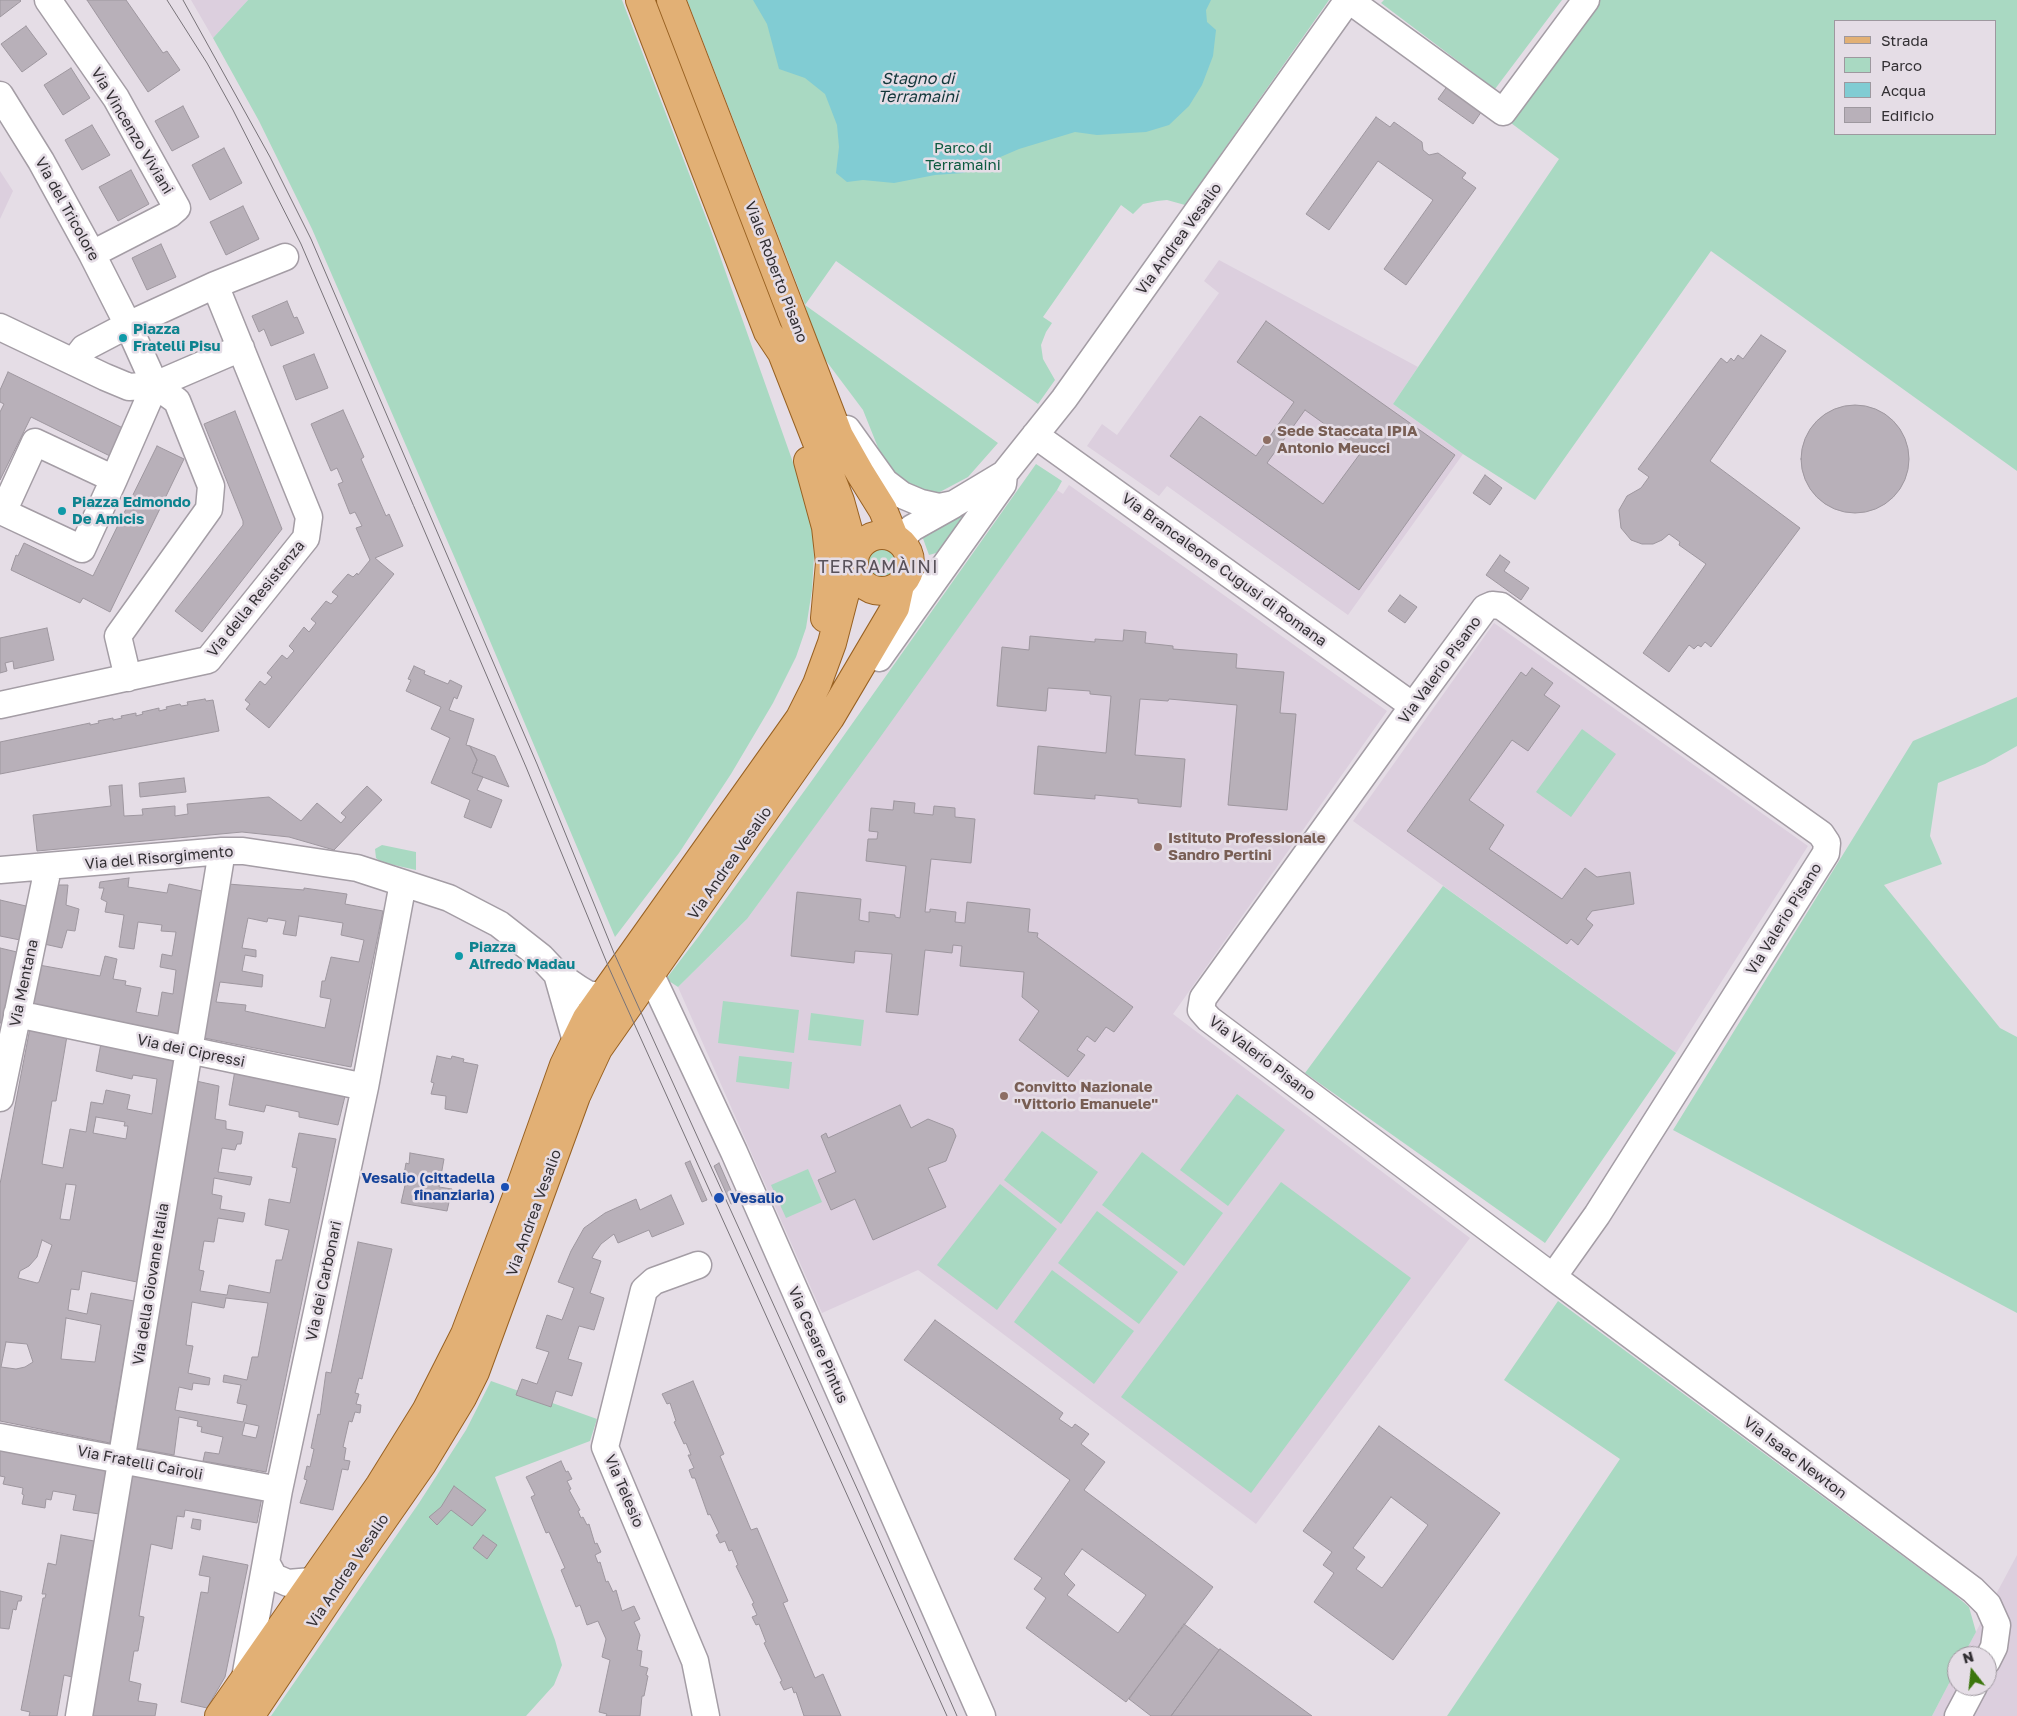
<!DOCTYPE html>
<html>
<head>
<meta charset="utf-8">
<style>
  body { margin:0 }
  #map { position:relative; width:2017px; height:1716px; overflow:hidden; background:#e5dde6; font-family:"Golos Text",sans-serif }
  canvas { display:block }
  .legend { position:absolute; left:1834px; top:20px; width:162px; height:115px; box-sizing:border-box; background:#e5dde6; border:1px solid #9e989f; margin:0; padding:6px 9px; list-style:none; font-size:15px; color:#333034 }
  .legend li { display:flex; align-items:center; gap:10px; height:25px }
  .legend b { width:25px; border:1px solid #9e989f }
  .north { position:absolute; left:1947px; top:1646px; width:50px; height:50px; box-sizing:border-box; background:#e5dde6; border:1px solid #9e989f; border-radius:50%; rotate:344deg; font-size:14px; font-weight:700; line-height:20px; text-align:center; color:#333034 }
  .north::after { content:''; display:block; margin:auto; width:18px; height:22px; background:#3b760c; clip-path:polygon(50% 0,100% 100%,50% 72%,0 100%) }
</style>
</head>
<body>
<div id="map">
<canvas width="2017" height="1716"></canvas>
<ul class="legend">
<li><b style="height:6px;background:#e2b075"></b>Strada</li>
<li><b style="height:14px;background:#a9d9c2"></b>Parco</li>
<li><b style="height:14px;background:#81ccd3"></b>Acqua</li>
<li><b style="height:14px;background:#b8b0b9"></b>Edificio</li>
</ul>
<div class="north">N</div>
</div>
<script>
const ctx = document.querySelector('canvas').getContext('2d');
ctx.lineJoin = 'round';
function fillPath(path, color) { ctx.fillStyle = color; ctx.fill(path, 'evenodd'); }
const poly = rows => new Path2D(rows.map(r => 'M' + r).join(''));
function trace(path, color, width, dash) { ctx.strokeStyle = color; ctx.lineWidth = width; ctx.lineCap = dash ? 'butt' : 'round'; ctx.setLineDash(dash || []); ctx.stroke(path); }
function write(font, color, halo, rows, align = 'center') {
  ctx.font = font + ' "Golos Text",sans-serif'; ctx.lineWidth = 5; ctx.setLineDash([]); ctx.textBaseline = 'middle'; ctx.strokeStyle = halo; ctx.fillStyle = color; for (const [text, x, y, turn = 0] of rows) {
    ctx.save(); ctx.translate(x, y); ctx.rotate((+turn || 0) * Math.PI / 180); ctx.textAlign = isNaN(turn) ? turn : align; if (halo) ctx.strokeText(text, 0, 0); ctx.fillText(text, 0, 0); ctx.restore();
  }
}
fillPath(poly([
  [191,0,248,0,213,38],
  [0,171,13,191,0,219],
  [1219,260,1418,367,1393,404,1463,454,1348,615,1167,486,1159,496,1087,446,1102,424,1117,435,1219,293,1204,281],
  [1069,485,1387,711,1173,1014,1470,1238,1256,1524,918,1270,822,1313,678,987,747,919,1057,490,1063,494],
  [1494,623,1808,846,1676,1053,1353,821],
  [2017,1555,2017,1716,1932,1716,1957,1668,1957,1686,1987,1686,1987,1656,1963,1656]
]), '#dccfde');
fillPath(poly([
  [248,0,622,0,710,228,801,485,812,525,814,556,812,590,806,628,796,657,773,703,731,774,679,853,615,937,460,570,312,229,259,121,213,38],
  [687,0,1329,0,1185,205,1167,200,1157,201,1143,204,1133,214,1121,205,1043,317,1052,323,1046,332,1041,345,1043,359,1055,380,1038,404,836,261,805,305,998,443,968,477,938,493,902,483,883,460,863,410,818,350,805,305],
  [1384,0,1562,0,1495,89,1381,3],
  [1597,0,2017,0,2017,471,1711,251,1535,500,1463,454,1393,404,1559,159,1511,123],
  [1836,21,1996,21,1996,134,1836,134],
  [1036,464,1062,481,1057,490,876,743,747,919,678,987,666,979,699,936,813,779],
  [990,496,936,553,929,555,921,533],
  '855 563a27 27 0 1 1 54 0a27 27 0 1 1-54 0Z',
  [2017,697,2017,746,1985,764,1938,783,1930,836,1942,864,1884,885,2000,1028,2017,1037,2017,1313,1673,1130,1913,741],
  [1582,729,1616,754,1571,817,1536,792],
  [382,845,416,852,416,870,381,862,376,858,375,849],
  [1443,886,1676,1053,1545,1243,1305,1073],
  [723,1001,799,1010,794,1053,718,1043],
  [811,1013,864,1020,861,1046,808,1040],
  [739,1056,792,1062,789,1089,736,1082],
  [1237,1094,1285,1130,1228,1206,1180,1170],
  [1042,1131,1098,1172,1061,1224,1004,1180],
  [1142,1152,1223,1213,1184,1266,1102,1205],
  [808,1169,822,1202,786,1218,771,1185],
  [1281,1182,1411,1278,1251,1493,1121,1397],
  [1000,1184,1057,1229,997,1310,937,1265],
  [1097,1211,1178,1272,1139,1324,1058,1263],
  [1052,1270,1134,1331,1094,1384,1014,1322],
  [1558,1301,1954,1594,1969,1607,1976,1632,1963,1656,1957,1656,1957,1668,1932,1716,1447,1716,1620,1459,1504,1380],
  [491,1381,597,1419,590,1441,495,1477,555,1640,562,1665,554,1685,526,1716,271,1716,419,1503,466,1430]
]), '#a9d9c2');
fillPath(poly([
  [753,0,1211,0,1206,10,1207,22,1216,30,1213,56,1202,85,1189,106,1169,125,1146,132,1097,135,1075,132,1019,149,963,173,935,175,894,183,863,180,847,182,836,173,839,147,837,125,825,94,805,78,779,69,767,24]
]), '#81ccd3');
const building = poly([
  [0,0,20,0,21,1,0,17,0,0],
  [87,0,126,0,163,53,167,51,180,70,148,92,87,0],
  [26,26,47,54,22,72,1,44,26,26],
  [71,68,90,98,63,115,44,85,71,68],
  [1451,81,1486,105,1473,124,1438,99,1451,81],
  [183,106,199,137,172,151,155,121,183,106],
  [1376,117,1390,127,1394,122,1422,142,1423,150,1429,155,1438,153,1466,173,1462,178,1476,188,1406,285,1384,269,1433,200,1378,161,1329,230,1306,214,1376,117],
  [92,125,110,155,82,170,65,140,92,125],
  [224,148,242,183,210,200,192,165,224,148],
  [131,170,149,204,118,221,99,187,131,170],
  [243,206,259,239,226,255,210,222,243,206],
  [161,244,176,277,147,290,132,258,161,244],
  [287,301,294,318,297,317,304,333,271,346,264,329,259,332,252,316,287,301],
  [1266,321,1455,455,1359,590,1170,456,1200,416,1256,456,1294,402,1237,362,1266,321],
  [1305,410,1362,451,1323,504,1267,463,1305,410],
  [1761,335,1786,351,1710,461,1800,528,1711,647,1705,642,1701,647,1698,645,1694,649,1689,645,1669,672,1643,653,1706,564,1679,545,1680,542,1669,534,1662,540,1653,544,1642,544,1631,540,1621,528,1619,510,1627,496,1641,488,1649,477,1638,469,1721,358,1727,363,1731,358,1734,361,1738,355,1743,359,1761,335],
  [314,354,328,388,296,400,283,366,314,354],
  [8,372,127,430,114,458,31,417,0,480,0,412,4,404,0,402,0,390,8,372],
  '1801 459a54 54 0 1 1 108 0a54 54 0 1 1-108 0Z',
  [343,410,364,457,361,459,386,516,389,514,403,546,375,558,394,574,269,728,246,709,250,704,245,700,260,681,265,685,272,677,267,673,282,655,287,659,294,651,289,646,304,627,309,632,316,623,311,619,326,601,331,604,338,596,332,592,348,574,353,577,357,573,358,575,370,560,356,528,362,526,355,512,350,514,338,484,343,482,337,468,331,471,311,424,343,410],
  [235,411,282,529,202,632,175,611,243,525,243,521,204,424,235,411],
  [157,446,184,459,110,612,83,598,80,603,11,570,16,555,18,556,24,543,93,576,157,446],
  [1485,475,1502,488,1490,505,1473,493,1485,475],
  [1500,555,1510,562,1504,571,1529,588,1521,600,1486,575,1500,555],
  [1400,595,1417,607,1405,623,1388,611,1400,595],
  [47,628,54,660,14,669,13,661,5,663,7,671,0,673,0,638,47,628],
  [1124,630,1146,632,1145,643,1173,646,1173,649,1237,654,1236,668,1284,672,1280,713,1296,714,1287,810,1228,805,1237,705,1169,699,1168,701,1140,699,1135,755,1185,759,1181,807,1138,803,1138,799,1095,795,1095,799,1034,794,1038,746,1106,753,1111,696,1090,694,1090,691,1048,688,1046,711,997,706,1002,647,1029,650,1030,636,1095,642,1095,639,1123,641,1124,630],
  [414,666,425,671,424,674,448,684,450,680,462,686,457,699,454,697,449,710,474,719,466,745,470,746,477,760,472,773,483,777,477,790,502,800,491,828,464,817,470,800,431,783,450,738,431,729,441,707,406,691,411,680,408,679,414,666],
  [1532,668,1553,683,1544,695,1560,706,1528,751,1512,740,1469,800,1504,825,1489,849,1562,899,1585,868,1597,877,1630,872,1634,904,1592,911,1586,919,1593,925,1578,945,1571,939,1567,944,1407,831,1521,672,1526,676,1532,668],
  [205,699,206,701,213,700,219,731,0,774,0,742,90,723,90,725,99,723,98,721,113,718,113,720,122,718,121,716,136,713,136,716,143,714,142,712,159,708,159,711,167,709,166,707,180,704,181,706,188,705,187,702,205,699],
  [470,746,495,756,509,787,472,773,477,760,470,746],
  [184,778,186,792,140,797,139,783,184,778],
  [122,785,124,816,143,815,142,809,175,806,175,816,188,814,187,804,269,797,301,821,317,803,341,823,346,817,341,813,367,786,382,800,334,850,289,837,242,832,37,851,33,815,111,806,109,786,122,785],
  [894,801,915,803,914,813,933,815,934,806,955,808,955,817,975,819,971,863,931,859,925,912,930,912,930,909,956,912,955,922,965,923,967,902,1030,909,1028,932,1038,933,1037,937,1133,1007,1114,1032,1106,1027,1095,1042,1087,1036,1077,1050,1085,1055,1068,1077,1019,1040,1039,1011,1022,997,1024,972,960,966,962,946,953,945,952,953,925,950,918,1015,886,1012,892,954,855,951,854,963,791,956,797,892,861,899,859,920,869,922,869,912,895,915,895,917,900,918,906,866,866,861,868,839,877,839,878,832,869,831,871,808,893,810,894,801],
  [129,878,128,887,167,893,169,884,202,891,179,1034,31,1005,39,965,100,976,105,956,117,959,113,979,126,981,125,985,141,988,136,1012,158,1016,162,992,173,994,176,970,160,967,162,954,172,956,176,932,161,931,162,925,138,922,134,949,119,947,124,915,105,912,107,902,101,899,104,888,99,888,100,882,129,878],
  [228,884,304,890,304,888,347,894,345,904,383,911,351,1067,204,1038,228,884],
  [299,916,343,923,341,935,364,940,359,962,331,957,325,981,322,981,320,997,331,999,325,1028,245,1011,246,1005,216,1002,220,982,262,987,263,975,242,971,245,955,256,957,256,950,242,948,248,918,267,922,268,918,286,921,283,934,296,936,299,916],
  [55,885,68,885,66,905,79,909,75,931,67,930,62,948,44,944,55,885],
  [0,900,26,906,20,940,0,936,0,900],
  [0,948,17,952,2,1023,0,1023,0,948],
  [30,1028,67,1036,56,1101,52,1101,42,1164,63,1168,70,1129,86,1132,91,1102,103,1104,106,1090,130,1095,127,1109,152,1114,157,1079,133,1075,132,1079,96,1071,101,1043,175,1058,137,1282,82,1271,79,1290,71,1289,68,1310,87,1314,91,1293,134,1301,110,1443,0,1421,0,1184,30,1028],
  [96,1117,125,1122,124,1126,128,1126,126,1139,93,1133,96,1117],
  [66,1184,76,1185,70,1220,60,1219,66,1184],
  [42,1240,52,1245,39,1282,37,1283,18,1278,20,1271,29,1266,37,1257,42,1240],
  [66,1318,101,1325,95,1362,61,1359,66,1318],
  [6,1342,27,1344,33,1362,25,1367,16,1369,1,1367,6,1342],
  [437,1056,451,1059,452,1056,464,1059,463,1062,478,1065,467,1113,445,1109,446,1096,431,1094,434,1083,431,1082,437,1056],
  [235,1070,346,1092,338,1125,299,1117,299,1112,266,1105,264,1112,229,1105,235,1070],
  [196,1081,219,1086,215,1119,226,1121,226,1129,243,1132,241,1144,237,1144,235,1150,222,1148,218,1172,252,1177,250,1185,214,1178,212,1194,222,1196,220,1209,245,1213,243,1222,218,1218,214,1242,204,1241,199,1270,204,1271,200,1291,227,1295,229,1285,270,1293,276,1260,282,1260,289,1230,265,1225,269,1199,290,1203,297,1168,292,1167,299,1133,336,1139,266,1472,203,1461,205,1452,219,1454,223,1437,201,1432,202,1427,197,1426,198,1421,179,1417,174,1455,135,1448,196,1081],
  [226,1298,268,1303,258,1357,252,1357,247,1380,224,1375,223,1382,241,1385,237,1403,247,1405,243,1422,175,1410,179,1387,192,1390,193,1383,209,1385,210,1378,188,1373,193,1346,186,1345,192,1302,224,1308,226,1298],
  [245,1423,259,1426,256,1438,242,1435,245,1423],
  [900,1105,911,1128,928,1119,953,1129,956,1136,946,1161,928,1168,946,1207,873,1240,855,1199,831,1210,818,1180,836,1172,821,1136,826,1133,828,1138,900,1105],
  [410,1153,444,1159,439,1187,452,1189,447,1211,401,1203,406,1181,403,1180,406,1163,409,1164,410,1153],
  [690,1161,707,1200,702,1202,685,1163,690,1161],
  [719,1163,736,1202,731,1204,714,1166,719,1163],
  [671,1195,684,1224,652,1237,649,1230,618,1243,614,1234,601,1244,594,1254,592,1258,601,1261,590,1293,604,1298,594,1330,579,1326,568,1359,582,1363,572,1396,556,1391,551,1407,516,1395,522,1379,537,1384,549,1352,536,1348,547,1315,562,1320,574,1288,558,1282,571,1251,584,1228,605,1213,636,1199,640,1210,671,1195],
  [358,1242,392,1249,362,1379,359,1378,355,1393,359,1394,356,1404,361,1405,360,1413,355,1412,352,1422,349,1421,343,1447,346,1448,344,1460,350,1461,348,1470,342,1469,333,1510,300,1503,307,1480,304,1479,307,1466,310,1467,314,1449,311,1448,318,1414,320,1415,326,1372,331,1373,358,1242],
  [935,1320,1063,1413,1059,1419,1072,1428,1075,1424,1089,1434,1081,1444,1105,1462,1084,1490,1213,1587,1126,1702,1026,1628,1046,1598,1034,1589,1042,1578,1014,1559,1070,1480,904,1360,935,1320],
  [1082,1549,1146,1595,1118,1633,1067,1595,1075,1585,1064,1574,1082,1549],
  [693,1381,724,1454,720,1456,751,1530,757,1528,788,1601,783,1603,815,1678,823,1674,841,1716,804,1716,796,1692,794,1693,792,1687,784,1690,780,1682,782,1681,764,1643,766,1642,759,1624,756,1625,752,1617,757,1615,752,1604,754,1603,736,1566,738,1565,732,1550,729,1551,725,1541,720,1543,716,1535,719,1533,710,1514,708,1515,695,1478,692,1478,689,1470,694,1468,688,1455,691,1455,686,1443,684,1444,674,1422,676,1421,670,1403,667,1404,662,1394,693,1381],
  [1379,1426,1500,1513,1393,1660,1314,1602,1334,1573,1323,1565,1332,1552,1303,1531,1379,1426],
  [1391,1497,1428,1525,1382,1588,1356,1569,1365,1557,1353,1548,1391,1497],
  [0,1446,107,1467,99,1514,73,1510,76,1495,53,1491,51,1500,46,1499,45,1508,22,1504,24,1495,22,1494,23,1488,3,1484,5,1477,0,1476,0,1446],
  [561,1461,566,1472,568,1471,572,1479,567,1481,571,1489,569,1490,580,1510,578,1511,581,1518,583,1517,587,1525,589,1524,595,1544,597,1543,601,1552,595,1555,598,1563,600,1562,606,1582,608,1581,613,1592,616,1590,622,1611,634,1606,640,1619,634,1622,640,1635,637,1650,642,1651,640,1666,648,1668,646,1675,648,1676,644,1696,642,1696,640,1716,606,1716,607,1714,599,1712,610,1660,602,1657,606,1639,598,1621,587,1625,580,1605,576,1607,561,1570,565,1568,549,1532,546,1533,531,1497,535,1495,526,1477,561,1461],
  [131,1471,262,1497,257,1523,185,1510,184,1517,177,1516,172,1549,151,1544,139,1616,144,1617,138,1651,134,1651,129,1681,141,1684,138,1701,157,1704,155,1716,90,1716,131,1471],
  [454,1486,486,1510,472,1526,451,1510,437,1525,429,1517,441,1507,454,1486],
  [193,1519,201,1520,200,1530,191,1528,193,1519],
  [61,1535,94,1541,72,1677,64,1675,57,1716,29,1716,30,1712,21,1710,43,1598,45,1598,46,1594,42,1594,48,1563,56,1565,61,1535],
  [483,1535,497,1545,487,1559,473,1548,483,1535],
  [203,1556,248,1565,225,1677,207,1708,181,1702,201,1592,208,1593,210,1577,199,1575,203,1556],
  [0,1591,22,1596,21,1601,18,1601,16,1610,13,1609,9,1629,0,1628,0,1591],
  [1184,1624,1219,1650,1171,1716,1151,1716,1129,1699,1184,1624],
  [1220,1649,1312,1716,1171,1716,1220,1649]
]);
fillPath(building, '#b8b0b9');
trace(building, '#9e979f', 1);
const minor = poly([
  [48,0,116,98,177,208,170,214,92,254],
  [1349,0,1503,112,1586,0],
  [0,95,41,161,92,254,128,325,155,385,177,401,211,486,209,509,118,636,128,678],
  [0,327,105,377,129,387,155,385,241,348],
  [74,361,84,348,128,325,215,285,285,257],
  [847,429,885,482,902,495,921,503,939,507,954,504,1004,474,1064,399,1348,0],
  [1035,435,1413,706],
  [114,479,35,442,3,512,82,549,114,479,155,385],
  [899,541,912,528,953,505],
  [1492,605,1501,606,1821,834,1827,843,1826,853,1597,1215,1553,1277,1209,1019,1201,1010,1203,998,1413,706,1485,608,1492,605],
  [879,658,1003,484,1004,474],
  [0,705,208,660,306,538,309,517,215,285],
  [0,870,222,851,243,851,357,868,449,898,472,910,499,924,541,957,557,974,579,989,589,995,603,995],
  [557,974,576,1041],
  [651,975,734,1152,982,1716],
  [17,1014,365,1087],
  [0,1098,48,868],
  [698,1265,654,1281,644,1290,605,1447,695,1661,706,1716],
  [1553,1277,1973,1590,1988,1605,1997,1625,1994,1647,1987,1661],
  [0,1437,279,1490],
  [266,1562,274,1577,288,1583,312,1581],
  [245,1678,279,1490,365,1087,403,883],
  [79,1716,222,851],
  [1958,1716,1974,1686]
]);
const major = poly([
  [640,0,768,332,782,353,840,501,855,555],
  [671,0,839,436,860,473,883,510,894,537],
  [808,461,826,527,830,563,825,618],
  '854 563a28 28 0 1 1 56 0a28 28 0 1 1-56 0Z',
  [219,1716,380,1485,426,1411,465,1334,522,1183,564,1065,587,1018,800,718,817,684,832,643,846,589,855,572],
  [250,1716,346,1573,422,1464,462,1398,475,1372,576,1096,598,1049,830,718,895,608,900,585]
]);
trace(minor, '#a49da5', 29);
trace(major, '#986122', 30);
trace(minor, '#fff', 26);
trace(major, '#e2b075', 28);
trace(poly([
  [167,0,207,63,233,110,301,244,526,767,609,968,947,1716],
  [183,0,270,157,311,239,537,764,614,953,859,1493,957,1716]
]), '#787379', 1);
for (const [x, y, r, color] of [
  [123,338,5,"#0f9aa8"],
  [1267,440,5,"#8d6e63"],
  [62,511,5,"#0f9aa8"],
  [1158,847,5,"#8d6e63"],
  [459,956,5,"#0f9aa8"],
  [1004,1096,5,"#8d6e63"],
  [505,1187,5,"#1a4fb4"],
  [719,1198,6,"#1a4fb4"]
]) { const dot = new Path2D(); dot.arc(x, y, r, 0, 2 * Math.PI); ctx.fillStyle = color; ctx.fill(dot); trace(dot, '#e5dde6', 2); }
write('15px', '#333034', '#e5dde6', [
  ["Via Vincenzo Viviani",132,131,59],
  ["Via del Tricolore",67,209,61],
  ["Via Andrea Vesalio",1179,239,-54],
  ["Viale Roberto Pisano",776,272,69],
  ["Via Brancaleone Cugusi di Romana",1224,570,36],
  ["Via della Resistenza",256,599,-51],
  ["Via Valerio Pisano",1440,670,-54],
  ["Via del Risorgimento",159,858,-5],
  ["Via Andrea Vesalio",730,863,-55],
  ["Via Valerio Pisano",1784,919,-58],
  ["Via Mentana",24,983,-78],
  ["Via dei Cipressi",191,1051,12],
  ["Via Valerio Pisano",1262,1058,37],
  ["Via Andrea Vesalio",534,1213,-70],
  ["Via dei Carbonari",324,1281,-78],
  ["Via della Giovane Italia",151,1284,-81],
  ["Via Cesare Pintus",818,1345,66],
  ["Via Isaac Newton",1795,1458,37],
  ["Via Fratelli Cairoli",140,1463,11],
  ["Via Telesio",624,1491,67],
  ["Via Andrea Vesalio",348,1571,-56]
]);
write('15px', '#0c5a3f', '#e5dde6', [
  ["Parco di",963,148],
  ["Terramaini",963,165]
]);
write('bold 15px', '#0d838f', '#e5dde6', [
  ["Piazza",133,329],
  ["Fratelli Pisu",133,346],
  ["Piazza Edmondo",72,502],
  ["De Amicis",72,519],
  ["Piazza",469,947],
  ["Alfredo Madau",469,964]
], 'left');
write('bold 15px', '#785e54', '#e5dde6', [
  ["Sede Staccata IPIA",1277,431],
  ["Antonio Meucci",1277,448],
  ["Istituto Professionale",1168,838],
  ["Sandro Pertini",1168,855],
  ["Convitto Nazionale",1014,1087],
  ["\"Vittorio Emanuele\"",1014,1104]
], 'left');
write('bold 15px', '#164399', '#e5dde6', [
  ["Vesalio (cittadella",495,1178],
  ["finanziaria)",495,1195],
  ["Vesalio",730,1198,"left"]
], 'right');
write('italic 16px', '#12373b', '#e5dde6', [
  ["Stagno di",918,79],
  ["Terramaini",918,97]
]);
ctx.letterSpacing = '1px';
write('18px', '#59525a', '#e5dde6', [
  ["TERRAMÀINI",878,567]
]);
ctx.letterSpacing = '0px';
</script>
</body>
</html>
